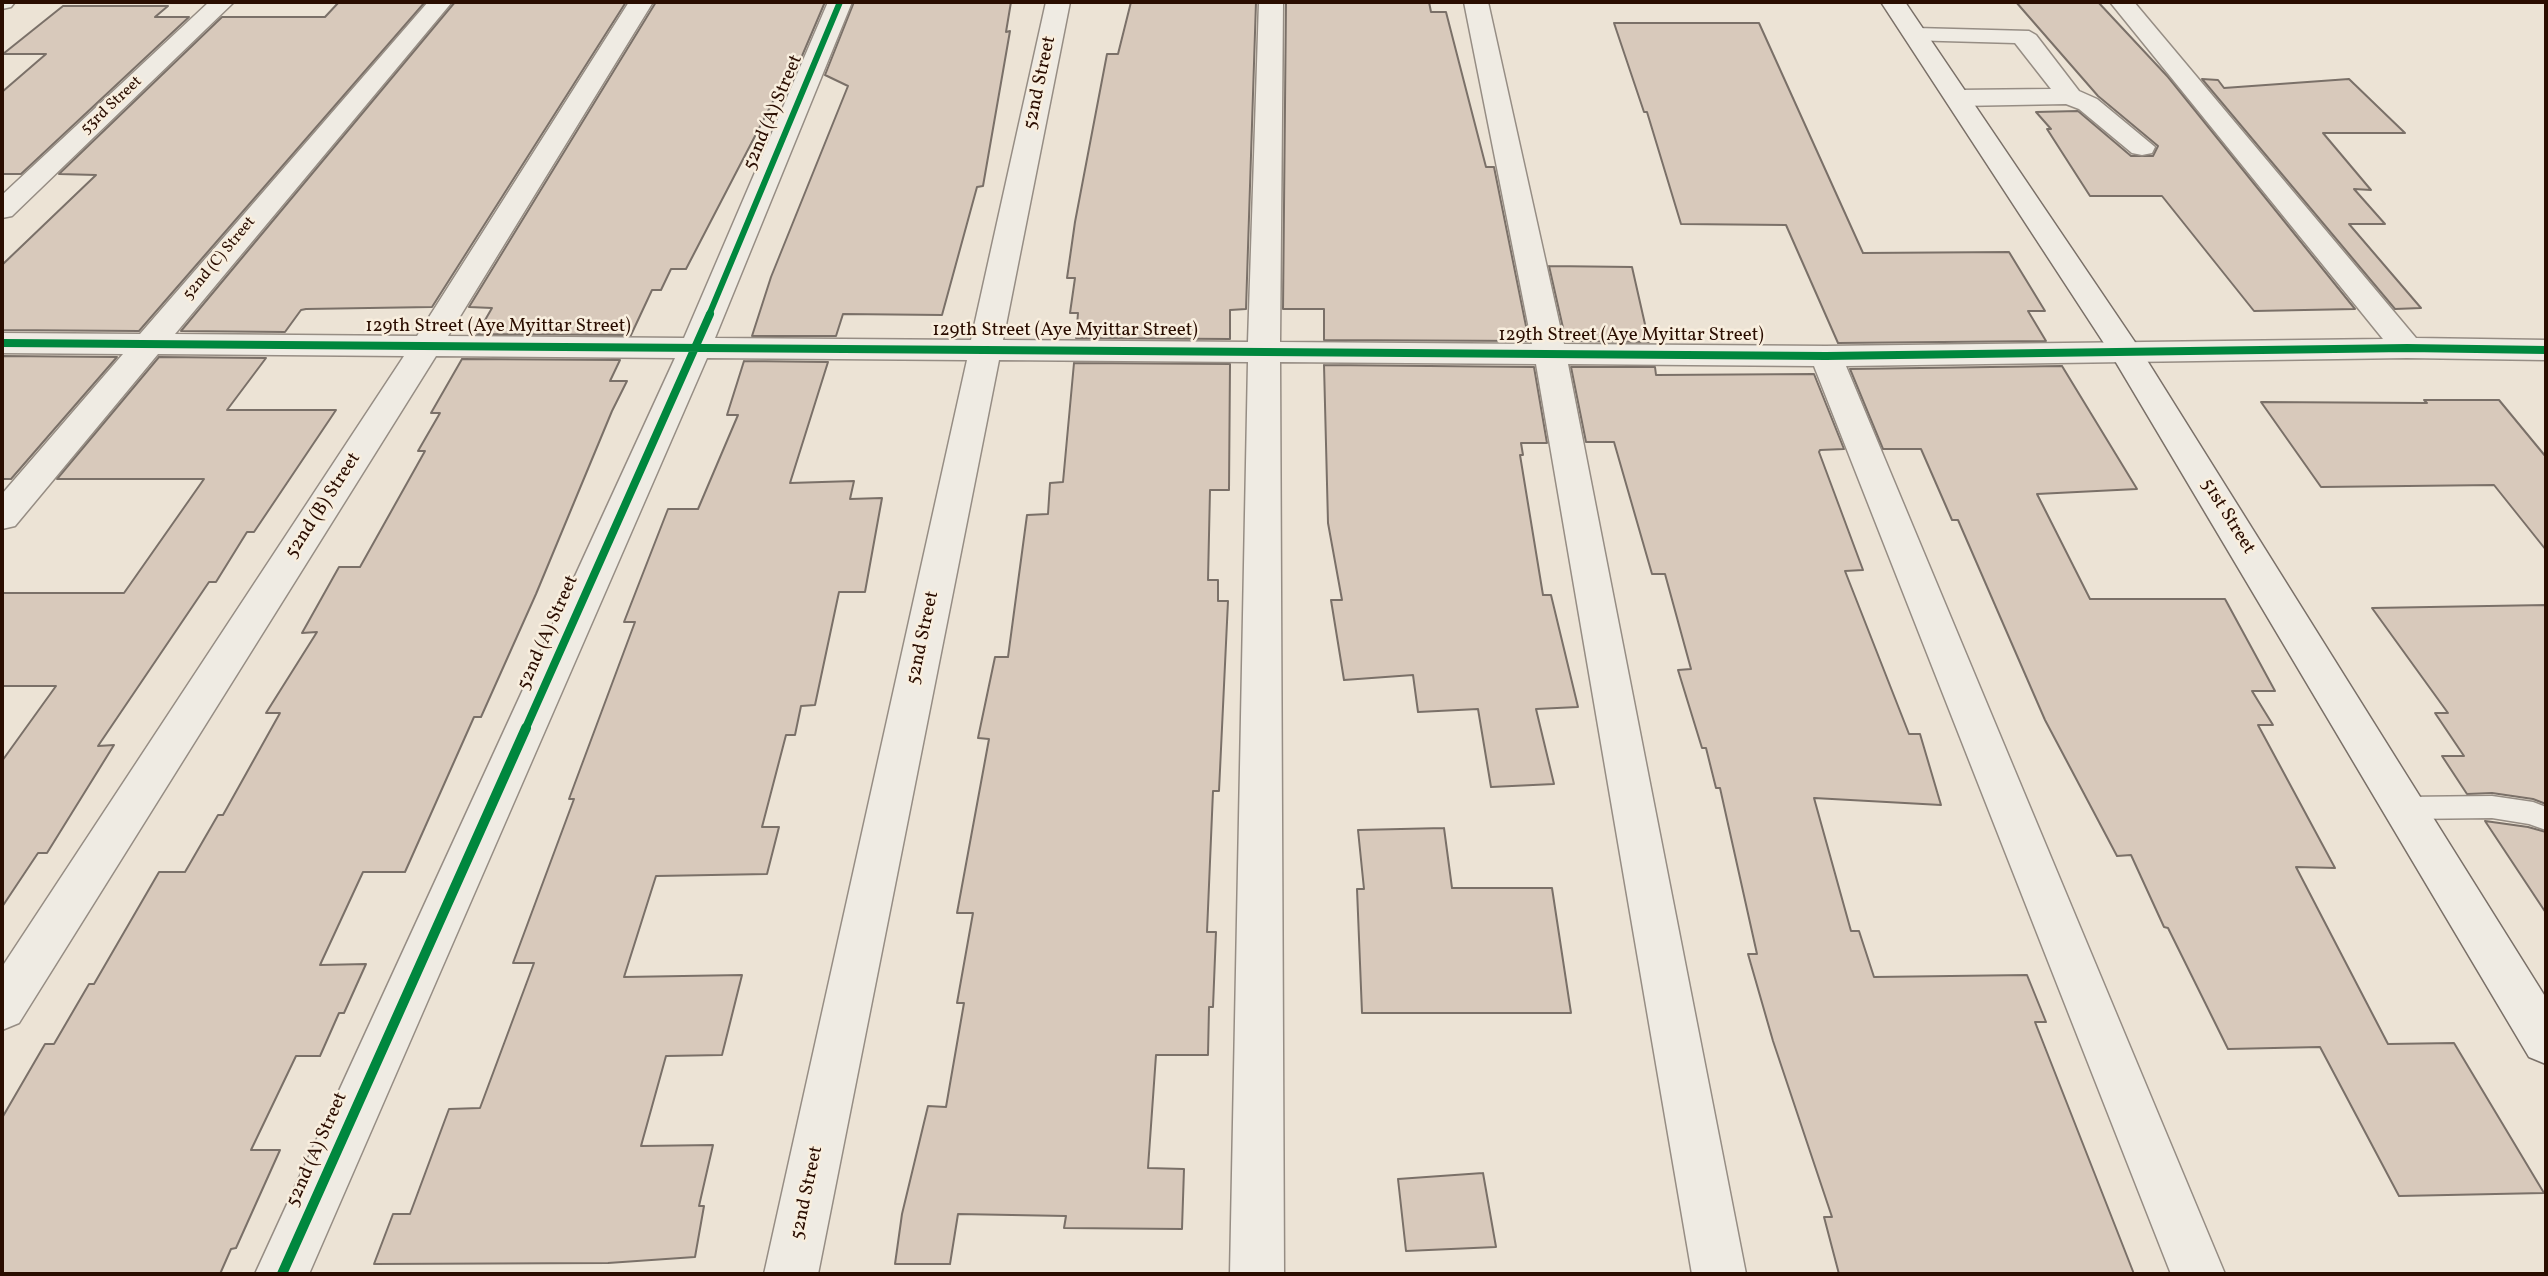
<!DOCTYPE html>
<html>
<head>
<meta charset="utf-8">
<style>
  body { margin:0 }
  #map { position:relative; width:2548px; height:1276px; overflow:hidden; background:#ece3d5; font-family:Vollkorn,serif }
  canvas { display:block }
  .frame { position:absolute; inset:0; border:4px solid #2a0d00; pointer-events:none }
</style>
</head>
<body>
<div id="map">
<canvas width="2548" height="1276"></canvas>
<div class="frame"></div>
</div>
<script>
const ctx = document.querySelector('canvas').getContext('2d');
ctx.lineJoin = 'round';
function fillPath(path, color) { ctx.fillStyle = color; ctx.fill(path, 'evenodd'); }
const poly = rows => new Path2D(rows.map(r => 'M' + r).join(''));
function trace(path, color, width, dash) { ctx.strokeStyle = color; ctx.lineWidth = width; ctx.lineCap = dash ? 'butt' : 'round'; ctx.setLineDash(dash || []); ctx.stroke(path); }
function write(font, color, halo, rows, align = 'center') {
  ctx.font = font + ' Vollkorn,serif'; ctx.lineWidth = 5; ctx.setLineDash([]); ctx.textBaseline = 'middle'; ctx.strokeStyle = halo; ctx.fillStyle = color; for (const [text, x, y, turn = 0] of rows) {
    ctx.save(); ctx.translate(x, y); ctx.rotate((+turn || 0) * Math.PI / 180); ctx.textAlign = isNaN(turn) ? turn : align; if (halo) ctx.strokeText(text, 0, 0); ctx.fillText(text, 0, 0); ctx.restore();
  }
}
const building = poly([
  [339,2,425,2,139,331,2,330,2,265,96,175,59,174,222,17,325,17,339,2],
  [455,2,626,2,432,307,306,309,301,310,285,332,181,331,455,2],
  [656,2,825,2,799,63,794,61,686,269,671,269,661,290,652,290,631,335,477,334,492,308,469,307,656,2],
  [854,2,1011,2,1006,32,1010,31,983,186,977,187,942,315,843,314,836,336,752,336,771,277,848,86,825,75,854,2],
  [1131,2,1256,2,1246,309,1230,310,1230,339,1076,338,1078,313,1070,313,1075,278,1067,278,1075,222,1107,54,1118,54,1131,2],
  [1286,2,1429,2,1431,12,1446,12,1486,167,1494,167,1529,341,1324,340,1324,309,1283,309,1286,2],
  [2016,2,2098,2,2168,77,2355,309,2254,311,2162,196,2090,196,2047,129,2051,129,2036,112,2078,111,2131,156,2153,156,2158,146,2098,96,2016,2],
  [63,6,168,6,155,17,189,17,21,174,2,174,2,92,46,54,3,54,63,6],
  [1614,23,1759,23,1863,253,2009,252,2045,311,2028,311,2046,341,1838,343,1786,225,1681,224,1647,112,1644,112,1614,23],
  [2202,79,2218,80,2224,88,2349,79,2405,133,2323,133,2371,190,2354,189,2385,224,2349,224,2421,308,2395,309,2202,79],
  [1549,266,1632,267,1649,342,1566,341,1549,266],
  [2,356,117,357,11,479,2,479,2,356],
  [159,357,266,358,227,410,336,410,254,532,247,532,216,582,209,582,98,746,114,745,47,853,38,853,2,907,2,761,56,686,2,686,2,593,124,593,204,479,57,479,159,357],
  [462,359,620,360,610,381,627,381,612,411,536,594,481,717,474,717,405,872,363,872,320,965,366,964,344,1013,339,1013,320,1056,296,1056,251,1150,280,1150,236,1248,231,1249,220,1274,2,1274,2,1118,45,1044,54,1044,89,984,94,984,159,872,185,872,218,815,223,815,280,713,266,713,317,632,302,633,339,567,360,567,425,451,418,451,440,413,431,413,462,359],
  [744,361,828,362,790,483,854,481,850,499,882,498,865,592,839,592,815,705,801,706,795,735,786,735,762,827,779,827,767,874,656,876,624,977,742,975,722,1055,666,1056,641,1146,713,1145,699,1206,704,1206,695,1257,608,1263,374,1264,393,1214,410,1214,449,1109,480,1108,534,963,513,963,574,799,569,799,635,622,624,622,668,509,698,509,738,415,727,415,744,361],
  [1074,363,1230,364,1229,490,1210,490,1208,580,1218,580,1218,601,1228,601,1219,791,1213,791,1207,932,1216,932,1213,1007,1209,1007,1208,1055,1156,1055,1148,1168,1184,1169,1182,1229,1064,1228,1066,1216,958,1214,950,1264,895,1264,902,1214,928,1106,946,1107,964,1003,957,1003,973,913,957,913,989,739,978,738,995,657,1008,657,1027,515,1048,514,1050,483,1063,482,1074,363],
  [1324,365,1534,367,1547,443,1521,443,1523,455,1520,455,1543,595,1551,595,1578,707,1536,709,1554,784,1491,787,1478,709,1418,712,1413,675,1344,680,1331,600,1342,600,1328,523,1324,365],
  [2062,366,2137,489,2037,494,2090,599,2225,599,2275,691,2252,691,2273,725,2258,725,2335,868,2296,867,2388,1044,2454,1043,2544,1193,2399,1196,2320,1047,2228,1049,2168,928,2164,927,2131,855,2117,856,2045,720,1958,520,1952,520,1921,449,1883,449,1850,369,2062,366],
  [1571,367,1655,367,1656,375,1814,374,1844,449,1820,450,1819,452,1863,570,1845,571,1909,734,1920,734,1941,805,1814,798,1851,931,1859,931,1874,977,2027,975,2046,1022,2035,1022,2134,1274,1839,1274,1824,1217,1832,1217,1773,1041,1748,954,1757,954,1720,788,1716,788,1706,748,1702,748,1678,670,1691,669,1665,574,1652,574,1614,442,1586,442,1571,367],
  [2424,400,2499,400,2546,457,2546,550,2494,485,2321,487,2261,402,2427,403,2424,400],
  [2546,605,2546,804,2533,799,2492,793,2467,794,2442,756,2464,756,2435,713,2448,713,2372,608,2546,605],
  [2485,821,2528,827,2546,832,2546,913,2485,821],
  [1444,828,1452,888,1552,888,1571,1013,1362,1013,1357,889,1364,889,1358,830,1444,828],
  [1483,1173,1496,1247,1406,1251,1398,1179,1483,1173]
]);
fillPath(building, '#d8c9bb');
trace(building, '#7a7068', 2);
const lane = poly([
  [2492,796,2533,802,2546,807,2546,830,2529,824,2492,818,2406,819,2396,816,2392,808,2396,800,2406,797,2492,796]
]);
const street = poly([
  [2,2,15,2,11,7,2,9,2,2],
  [209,2,234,2,12,216,2,218,2,195,209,2],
  [428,2,452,2,175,334,417,336,629,2,653,2,448,336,684,338,828,2,852,2,715,338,971,340,1046,2,1070,2,1003,340,1248,342,1259,2,1283,2,1280,342,1532,344,1464,2,1488,2,1564,344,1826,346,2383,339,2110,2,2134,2,2416,338,2546,340,2546,360,2407,358,1846,366,2225,1274,2171,1274,1814,366,1568,364,1746,1274,1692,1274,1536,364,1280,362,1284,1274,1230,1274,1248,362,999,360,818,1274,764,1274,967,360,707,358,309,1274,255,1274,675,358,436,356,19,1023,2,1030,2,967,404,356,158,354,15,526,2,529,2,494,123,354,2,353,2,333,140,334,428,2],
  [1916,28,2029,31,2036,35,2079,91,2097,99,2155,147,2152,153,2142,155,2132,153,2079,109,2066,104,1959,106,1950,103,1946,98,1950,93,1959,90,2051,89,2015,43,1907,40,1904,35,1907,30,1916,28]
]);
const secondary = poly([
  [1881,2,1905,2,2143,354,2546,998,2546,1064,2529,1057,2111,354,1881,2]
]);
trace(lane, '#968d84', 3);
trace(street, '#968d84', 3);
trace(secondary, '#7a7068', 3);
fillPath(lane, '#efebe3');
fillPath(street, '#efebe3');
fillPath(secondary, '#efebe3');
trace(poly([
  [709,315,840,2]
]), '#00873e', 6);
trace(poly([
  [2,343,1826,356,2407,348,2546,350],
  [525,730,710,314]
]), '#00873e', 8);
trace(poly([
  [282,1274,526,728]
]), '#00873e', 10);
write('16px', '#2a0d00', '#f8eede', [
  ["53rd Street",112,106,-43],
  ["52nd (C) Street",220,259,-50]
]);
write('19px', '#2a0d00', '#f8eede', [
  ["52nd Street",1041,83,-78],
  ["52nd (A) Street",774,113,-67],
  ["129th Street (Aye Myittar Street)",498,328],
  ["129th Street (Aye Myittar Street)",1065,332],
  ["129th Street (Aye Myittar Street)",1631,337],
  ["52nd (B) Street",324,506,-57],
  ["51st Street",2227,517,58],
  ["52nd (A) Street",549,633,-66],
  ["52nd Street",924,638,-78],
  ["52nd (A) Street",318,1150,-66],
  ["52nd Street",808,1193,-78]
]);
</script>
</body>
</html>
